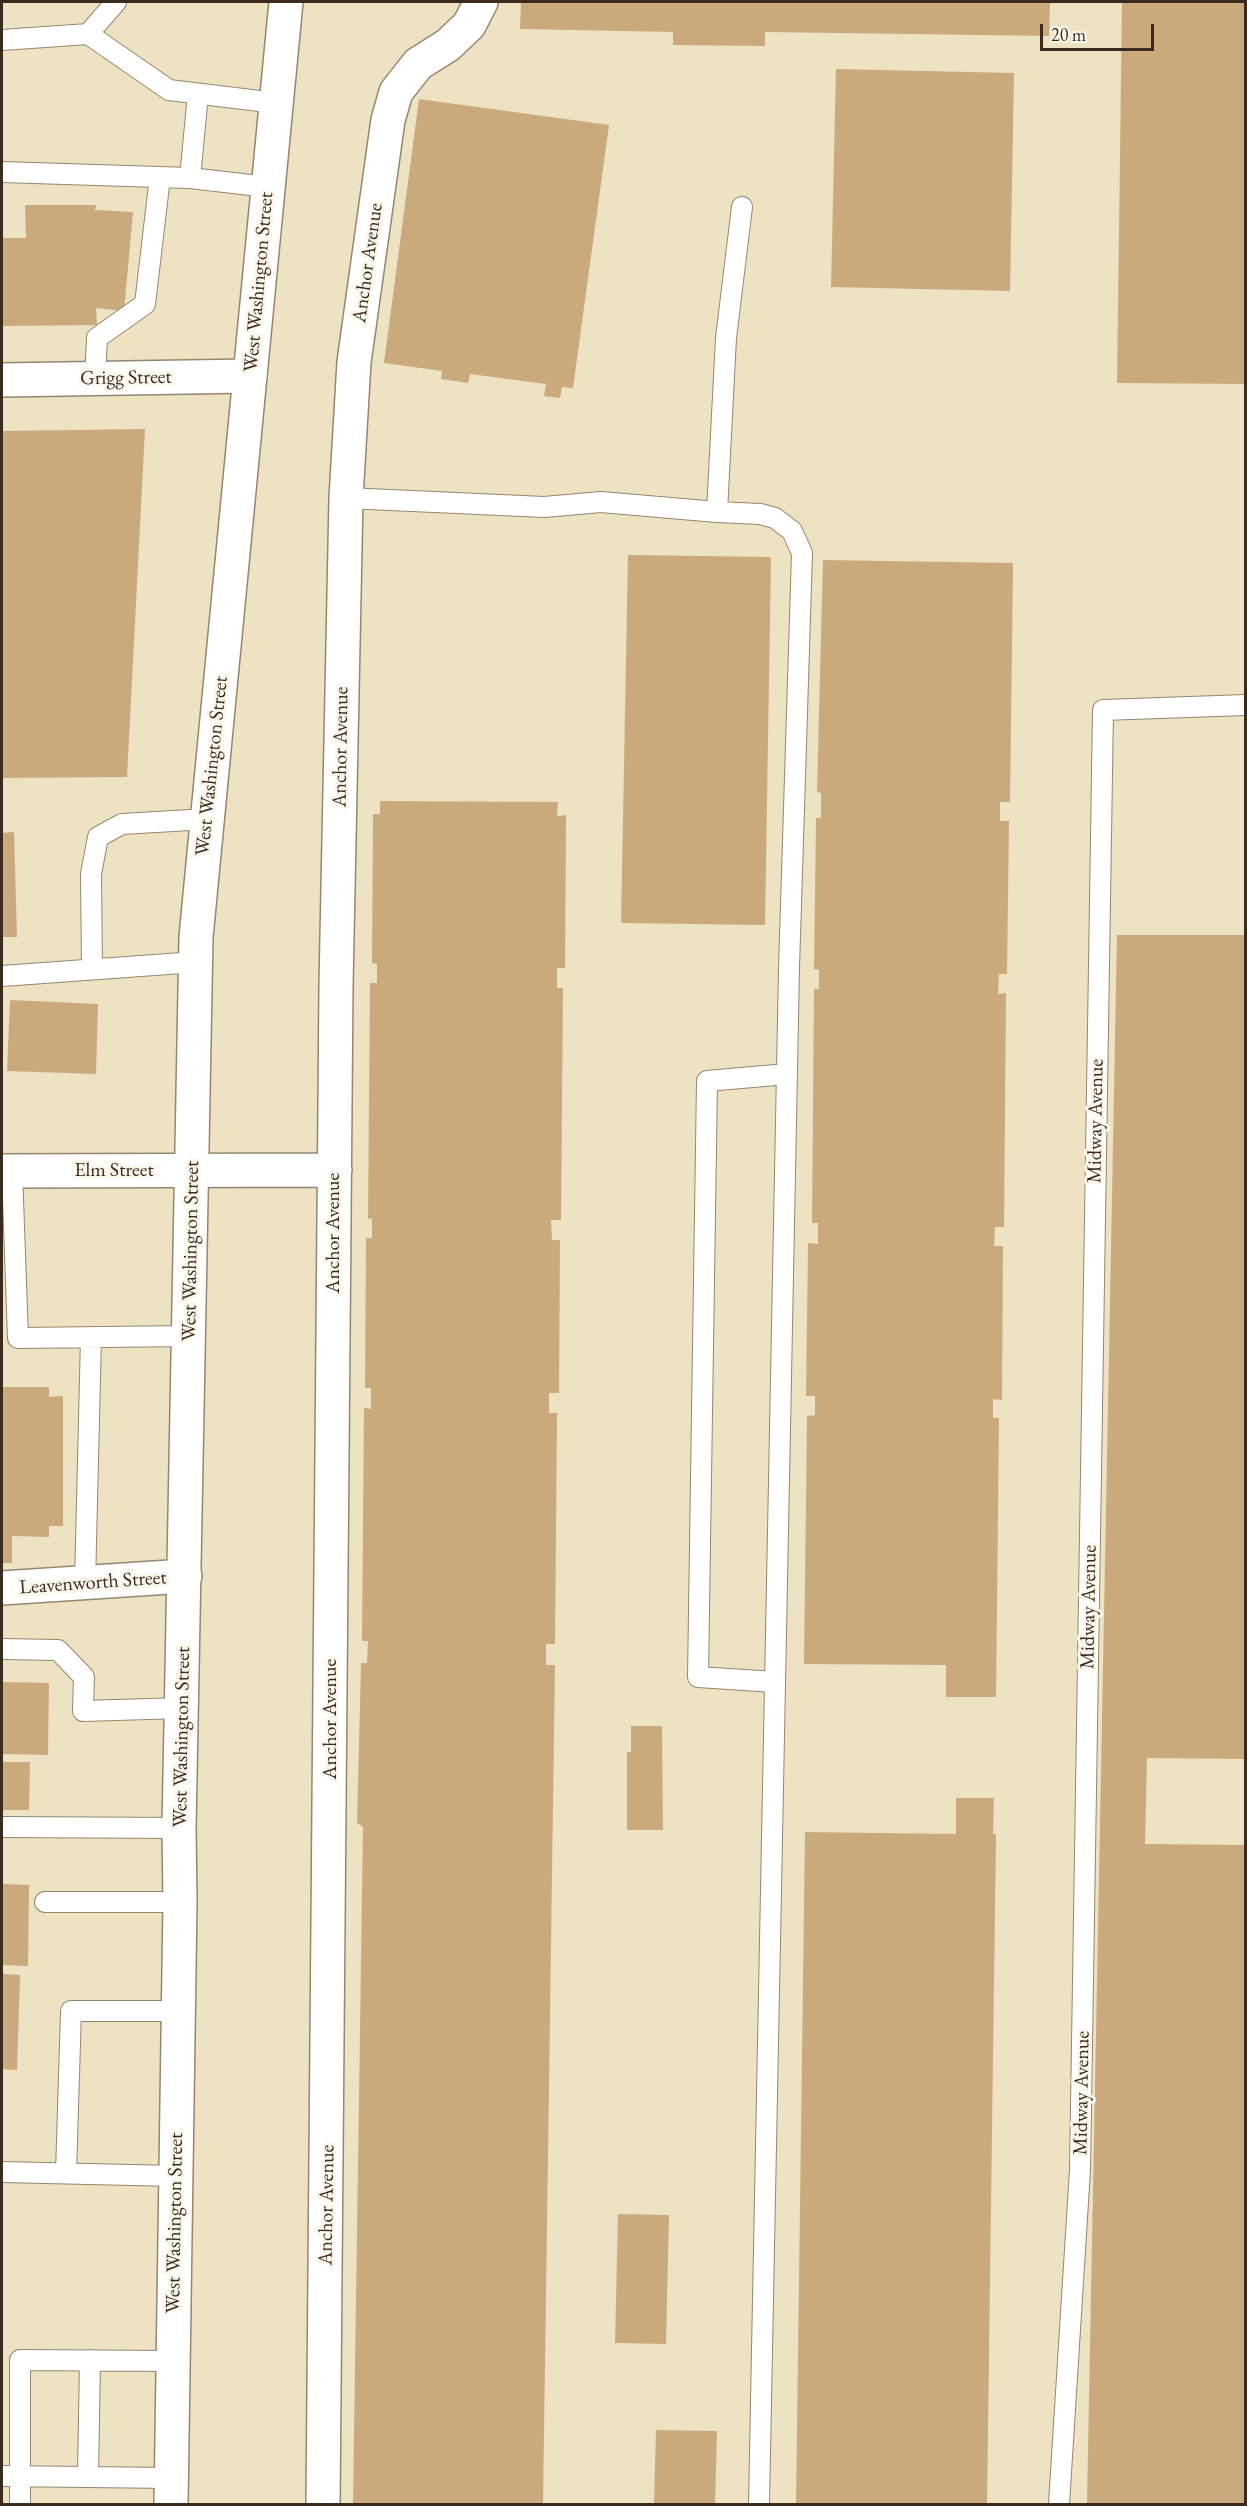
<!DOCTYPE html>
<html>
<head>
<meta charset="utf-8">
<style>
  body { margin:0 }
  #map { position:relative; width:1247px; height:2506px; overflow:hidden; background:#ede3c3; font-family:"EB Garamond",serif }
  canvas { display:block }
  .frame { position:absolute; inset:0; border:3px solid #3b2a1e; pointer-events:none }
  .scale { position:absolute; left:1040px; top:24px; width:114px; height:27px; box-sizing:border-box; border:3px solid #3b2a1e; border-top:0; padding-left:8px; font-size:18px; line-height:21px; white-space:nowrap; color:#3b2a1e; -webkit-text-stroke:4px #fbf7ec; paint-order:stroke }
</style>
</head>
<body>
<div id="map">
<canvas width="1247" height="2506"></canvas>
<div class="frame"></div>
<div class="scale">20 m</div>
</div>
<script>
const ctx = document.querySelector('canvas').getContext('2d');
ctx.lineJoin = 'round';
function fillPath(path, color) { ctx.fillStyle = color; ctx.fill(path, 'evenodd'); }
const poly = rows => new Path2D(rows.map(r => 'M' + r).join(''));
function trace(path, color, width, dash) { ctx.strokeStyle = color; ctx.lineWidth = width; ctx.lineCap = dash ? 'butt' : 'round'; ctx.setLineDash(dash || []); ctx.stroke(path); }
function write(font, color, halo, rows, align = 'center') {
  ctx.font = font + ' "EB Garamond",serif'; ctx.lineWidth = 6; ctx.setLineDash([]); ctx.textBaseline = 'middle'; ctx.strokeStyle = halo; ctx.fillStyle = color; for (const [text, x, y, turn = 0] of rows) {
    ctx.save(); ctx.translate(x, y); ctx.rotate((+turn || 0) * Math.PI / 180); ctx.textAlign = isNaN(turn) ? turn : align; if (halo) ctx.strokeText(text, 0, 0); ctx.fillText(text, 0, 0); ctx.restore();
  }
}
fillPath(poly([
  [521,2,1050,2,1049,36,765,32,765,46,673,45,673,32,520,29],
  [1122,2,1246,2,1246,384,1117,383],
  [836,69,1014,73,1010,291,831,287],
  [419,99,609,125,573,388,562,387,560,398,544,396,546,384,470,374,468,383,441,379,442,371,384,363],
  [25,205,96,205,95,210,133,212,124,311,96,308,97,325,2,326,2,238,26,238],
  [145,429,127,777,2,778,2,431],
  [628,555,771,557,765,925,621,923],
  [823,560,1013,563,1010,802,1000,802,1000,821,1009,821,1007,974,999,974,998,994,1006,993,1004,1227,995,1227,994,1246,1003,1246,1002,1400,993,1399,993,1418,999,1418,996,1697,946,1697,946,1665,804,1664,807,1416,815,1415,815,1396,806,1396,808,1243,818,1244,818,1223,812,1223,814,989,819,989,819,970,814,969,816,818,821,818,821,793,817,792],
  [380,801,558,802,557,816,566,815,565,968,557,968,557,988,563,988,561,1220,551,1220,552,1240,560,1240,559,1393,549,1393,549,1413,557,1413,555,1644,546,1644,546,1665,555,1665,543,2504,353,2504,363,1827,357,1823,361,1663,367,1663,368,1641,362,1641,364,1408,371,1409,371,1388,365,1388,366,1238,372,1238,372,1218,368,1219,370,983,377,983,377,964,372,963,373,814,380,814],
  [14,832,17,937,2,937,2,833],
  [1117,935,1246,935,1246,1759,1147,1758,1145,1844,1246,1845,1246,2504,1087,2504],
  [10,1000,98,1004,96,1074,7,1071],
  [2,1387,49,1387,49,1397,63,1396,63,1526,49,1526,49,1537,12,1536,12,1563,2,1563],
  [2,1682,49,1683,48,1755,2,1754],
  [631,1726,662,1726,663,1830,627,1830,627,1752,631,1752],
  [2,1762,30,1762,29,1810,2,1810],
  [956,1798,994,1798,993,1834,996,1834,987,2504,796,2504,805,1832,956,1834],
  [2,1884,29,1885,28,1966,2,1965],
  [2,1974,20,1975,17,2070,2,2069],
  [618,2214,669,2215,666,2344,615,2343],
  [656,2430,717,2431,715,2504,654,2504]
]), '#caa97d');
const lane = poly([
  [88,34,169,90,276,103],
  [2,40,88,34,116,2],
  [198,94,190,178,268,187],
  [2,172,190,178],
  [95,379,97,338,145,304,160,177],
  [346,498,544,507,601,502,717,512,760,514,775,518,792,531,802,553,789,968,759,2504],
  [717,512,726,338,742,207],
  [92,969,91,874,98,837,122,824,207,819],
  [2,976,196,962],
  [12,1171,18,1338,190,1336],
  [85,1584,91,1337],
  [2,1649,58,1650,84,1677,83,1711,182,1708],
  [775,1682,698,1677,707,1081,787,1074],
  [2,1827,179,1828],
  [45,1902,180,1902],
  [2,2172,175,2176],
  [66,2173,71,2011,178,2011],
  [2,2476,171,2478],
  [88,2477,90,2360],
  [20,2504,20,2360,172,2361],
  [1059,2504,1080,2170,1103,710,1246,705]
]);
const street = poly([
  [2,380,250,376],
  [2,1171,335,1170],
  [2,1588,185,1576],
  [323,2504,336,985,346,498,354,362,388,120,396,92,418,64,448,45,469,25,481,2]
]);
const primary = poly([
  [171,2504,180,1902,179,1828,196,937,286,2]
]);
trace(lane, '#948670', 22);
trace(street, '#948670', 36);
trace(primary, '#948670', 36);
trace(lane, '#fff', 20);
trace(street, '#fff', 33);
trace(primary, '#fff', 33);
write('20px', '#3b2a1e', '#fbf7ec', [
  ["Anchor Avenue",368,263,-82],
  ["West Washington Street",259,282,-85],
  ["Grigg Street",126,378,-1],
  ["Anchor Avenue",341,747,-89],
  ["West Washington Street",212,766,-84],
  ["Midway Avenue",1096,1121,-89],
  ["Elm Street",114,1171],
  ["Anchor Avenue",334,1233,-90],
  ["West Washington Street",191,1251,-89],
  ["Leavenworth Street",93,1583,-4],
  ["Midway Avenue",1089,1607,-89],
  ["Anchor Avenue",331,1719,-90],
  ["West Washington Street",182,1737,-89],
  ["Midway Avenue",1082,2093,-89],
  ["Anchor Avenue",327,2205,-89],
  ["West Washington Street",175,2223,-89]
]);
</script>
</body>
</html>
